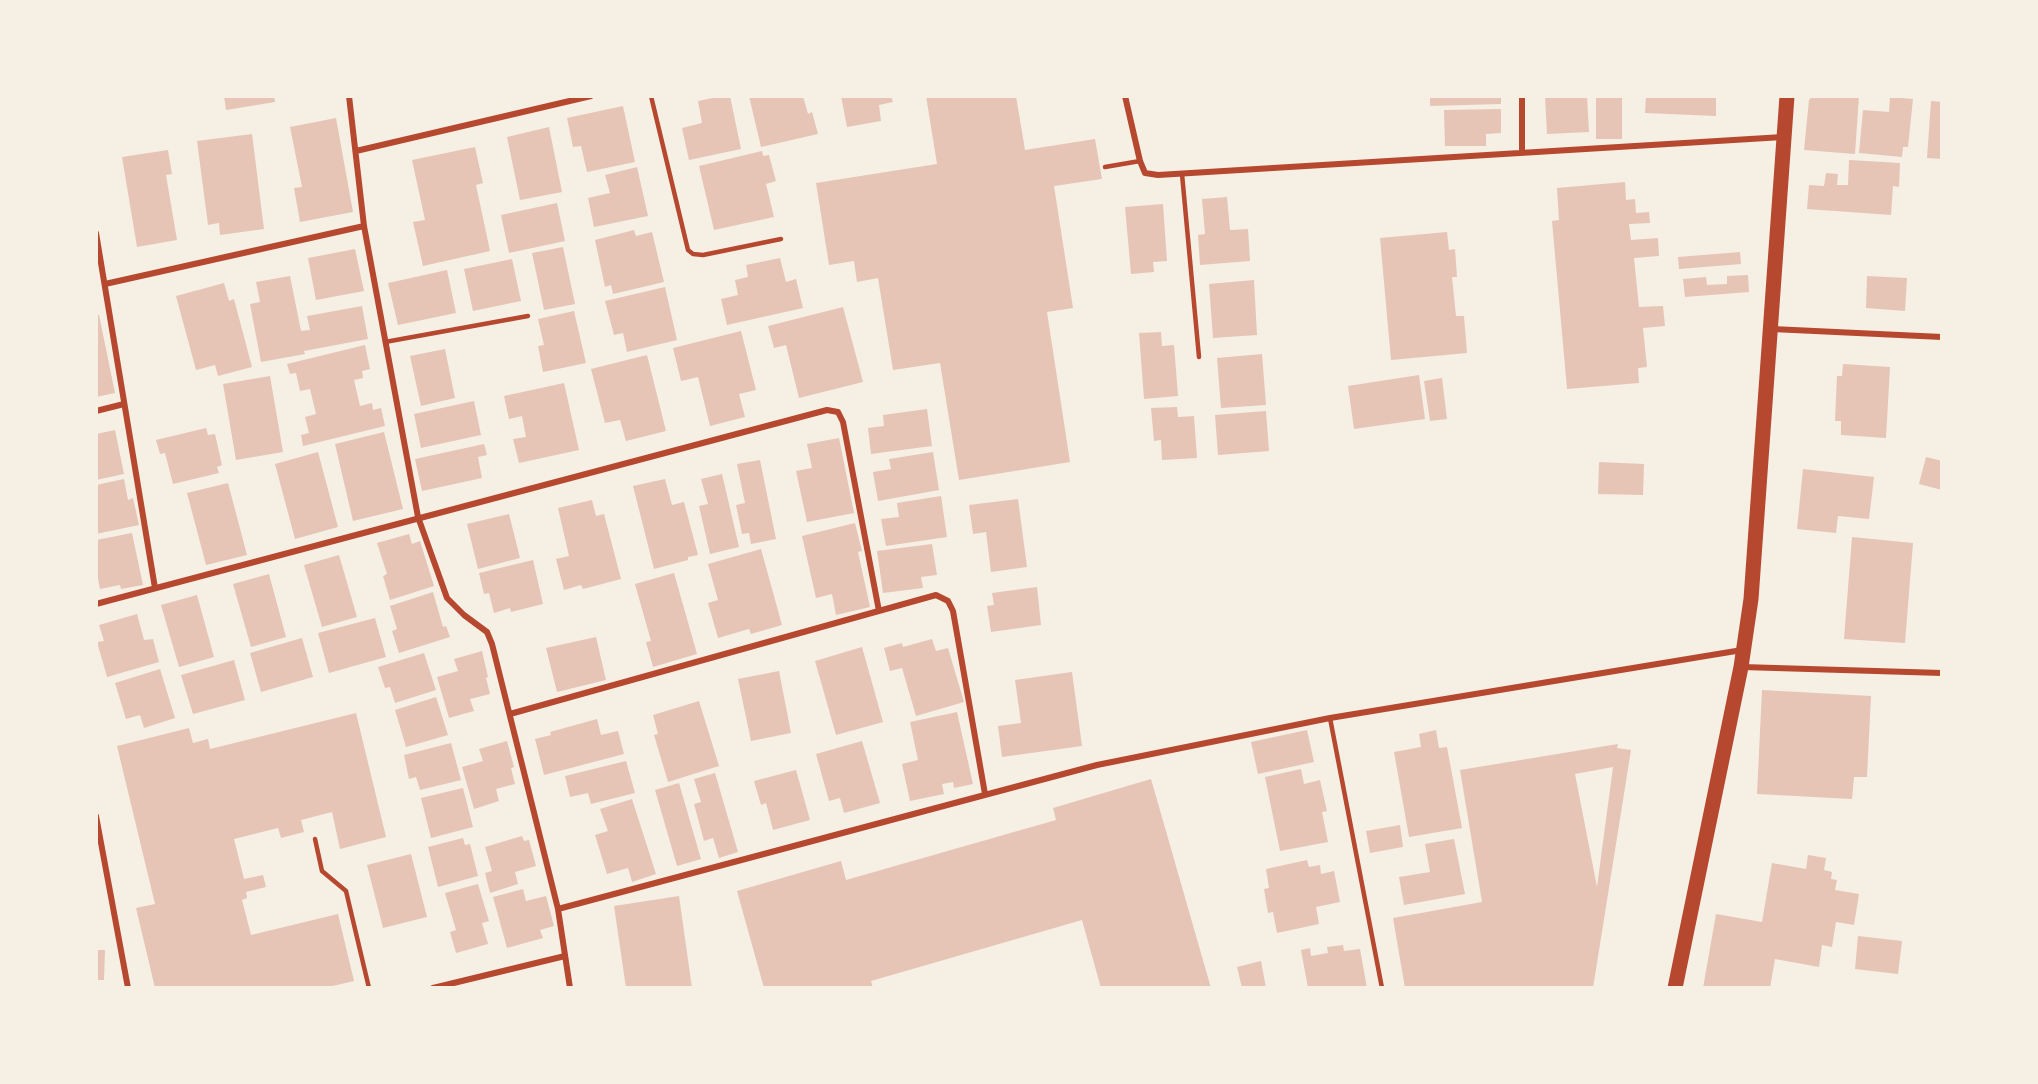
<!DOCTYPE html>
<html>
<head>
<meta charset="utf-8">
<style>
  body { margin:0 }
  #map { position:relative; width:2038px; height:1084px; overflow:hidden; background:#f6efe4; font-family:"Sofia Sans Condensed",sans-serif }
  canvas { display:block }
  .frame { position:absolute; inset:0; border:98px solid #f6efe4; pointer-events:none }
</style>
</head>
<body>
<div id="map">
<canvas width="2038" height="1084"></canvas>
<div class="frame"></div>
</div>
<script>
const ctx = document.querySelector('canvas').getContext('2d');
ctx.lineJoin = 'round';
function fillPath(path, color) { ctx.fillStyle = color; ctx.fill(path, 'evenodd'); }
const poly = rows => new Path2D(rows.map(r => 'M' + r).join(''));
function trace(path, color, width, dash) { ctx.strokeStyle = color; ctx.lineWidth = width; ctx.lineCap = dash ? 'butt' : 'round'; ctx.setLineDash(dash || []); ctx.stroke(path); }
fillPath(poly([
  [224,96,274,96,275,102,226,110],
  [722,96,730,96,741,149,689,160,682,128,702,123,698,101],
  [749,96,803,96,808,114,812,112,818,134,761,147],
  [841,96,891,96,893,102,879,105,881,121,847,127],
  [926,96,1016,96,1025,150,1095,139,1102,179,1054,186,1073,308,1047,312,1070,462,959,480,940,363,893,370,878,278,857,282,854,261,829,265,816,183,937,164],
  [1430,96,1501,96,1501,104,1430,106],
  [1545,96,1587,96,1589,132,1547,134],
  [1596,96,1622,96,1622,139,1596,139],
  [1646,96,1716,96,1716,116,1645,113],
  [1813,96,1859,96,1855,154,1804,150,1809,100],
  [1890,97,1913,99,1908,147,1903,147,1902,157,1859,153,1863,110,1889,112],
  [1931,101,1942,102,1942,159,1927,158],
  [623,106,635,162,587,172,581,146,573,147,567,118],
  [1501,109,1501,133,1486,134,1486,146,1445,146,1444,110],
  [336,118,353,212,300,222,294,188,302,187,290,127],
  [549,127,562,192,520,200,507,137],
  [252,134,264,229,220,235,219,223,208,225,197,141],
  [475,147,483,183,476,185,490,251,423,266,413,222,425,220,412,160],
  [168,150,172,174,166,175,177,240,137,247,122,157],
  [762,151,763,156,769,155,776,181,766,184,774,217,714,230,699,166],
  [1849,160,1900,163,1899,187,1893,186,1891,215,1807,209,1809,185,1824,186,1826,173,1838,174,1837,185,1848,185],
  [637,167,648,216,594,227,588,198,610,193,605,175],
  [1625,182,1626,200,1635,199,1636,213,1649,212,1650,223,1629,224,1631,240,1658,238,1659,256,1634,258,1639,307,1663,306,1665,326,1643,328,1647,367,1638,368,1639,383,1567,389,1552,221,1559,220,1557,188],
  [1227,197,1230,230,1248,229,1250,261,1200,265,1198,235,1205,234,1202,199],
  [557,203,565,241,509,253,501,215],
  [1163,204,1167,261,1153,262,1154,272,1131,274,1125,207],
  [634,230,636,236,652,232,664,282,613,294,611,285,605,287,595,240],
  [1447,232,1449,250,1455,249,1457,277,1452,277,1456,316,1464,316,1467,353,1391,360,1380,238],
  [563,247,575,304,544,310,532,253],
  [355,249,364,291,316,300,308,258],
  [1740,252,1741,264,1679,269,1678,257],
  [780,258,786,282,796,279,803,308,727,325,721,299,738,295,735,280,748,277,746,265],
  [512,259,521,301,473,311,464,269],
  [447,270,456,313,398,325,388,283],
  [1748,275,1749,292,1685,297,1683,279,1706,277,1707,285,1727,284,1727,276],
  [290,276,301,331,310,330,307,316,362,306,368,339,304,351,305,354,261,362,250,304,260,302,256,282],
  [1867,276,1907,278,1905,311,1866,308],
  [1254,280,1257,335,1213,338,1209,284],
  [224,283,229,301,234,299,252,367,218,376,215,365,196,370,176,296],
  [665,287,677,340,627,352,623,333,614,335,605,301],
  [843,307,863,382,799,398,786,345,774,348,768,326],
  [574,311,586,363,543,372,538,346,544,345,538,319],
  [96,315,99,315,115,393,96,397],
  [741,331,756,390,739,394,745,417,710,426,698,377,681,381,673,348],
  [1161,332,1162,346,1174,345,1178,396,1144,399,1139,333],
  [365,345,370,369,362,371,363,378,354,380,360,406,372,403,373,410,381,408,385,426,303,446,301,435,309,433,305,417,316,414,310,389,300,391,296,373,290,374,287,364],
  [445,349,455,398,421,406,410,356],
  [1262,354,1266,405,1221,408,1217,358],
  [647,355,666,431,626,441,620,420,605,423,591,369],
  [1843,364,1890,367,1886,438,1841,435,1841,421,1835,421,1837,376,1842,376],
  [1419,375,1425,419,1354,429,1348,386],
  [270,376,283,452,236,460,223,384],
  [1442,378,1447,419,1430,421,1424,381],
  [564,383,579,450,519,463,513,439,526,437,522,416,509,419,504,396],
  [474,401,481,435,421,448,414,414],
  [1177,407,1178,417,1194,416,1197,458,1162,460,1161,440,1154,441,1151,408],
  [927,409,932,446,871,454,868,428,884,426,883,415],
  [1266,411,1269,451,1218,455,1215,415],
  [206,428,208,435,215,434,222,465,217,467,219,473,173,484,165,453,160,454,156,440],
  [115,430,124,474,96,480,96,434],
  [384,432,403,509,353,521,335,444],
  [839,438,854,513,807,522,796,471,812,468,807,444],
  [484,444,487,455,478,457,482,478,422,491,415,459],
  [318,452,338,527,295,539,275,464],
  [933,452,939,490,878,501,873,472,891,469,889,459],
  [1926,457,1942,461,1942,490,1919,484],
  [760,460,776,539,751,544,749,533,742,534,736,505,745,503,737,464],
  [1599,462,1644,464,1643,495,1598,494],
  [1803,469,1874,477,1869,519,1838,516,1836,533,1797,529],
  [722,474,739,547,710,554,699,506,708,504,701,479],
  [124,479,128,500,133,498,139,525,96,534,96,485],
  [665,479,672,505,684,502,698,555,688,557,688,560,654,569,633,486],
  [228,483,247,555,206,565,187,493],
  [941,496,947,537,886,546,881,519,899,517,897,503],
  [1018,499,1027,567,991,572,986,532,973,534,969,505],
  [592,500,596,516,604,514,621,579,583,589,581,585,564,590,556,559,569,556,558,508],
  [509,514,520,558,478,569,467,524],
  [855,523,862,551,858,552,870,607,836,615,832,594,816,598,802,536],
  [132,533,143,585,121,589,120,585,100,589,96,568,96,540],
  [409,534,412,544,420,541,434,586,390,600,383,576,387,574,377,543],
  [1852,537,1913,543,1905,643,1844,639],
  [932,544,937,575,921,577,923,588,883,593,877,551],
  [761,549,782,625,751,634,749,629,718,638,708,603,718,600,708,564],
  [339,555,357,617,322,627,304,565],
  [533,560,543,604,511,612,510,608,494,613,489,593,484,594,479,573],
  [674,573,697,654,653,667,646,642,651,641,635,584],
  [269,574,286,637,251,647,233,584],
  [1037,587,1041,625,991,632,987,606,994,605,992,593],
  [433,592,443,627,446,626,450,637,399,653,392,631,397,629,390,606],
  [197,595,214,657,179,667,161,605],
  [137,614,144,640,153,639,159,662,107,677,97,642,104,641,99,625],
  [375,618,386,657,329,673,318,633],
  [596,637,606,680,557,692,546,648],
  [302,638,313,677,261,692,250,653],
  [932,639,936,651,948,648,964,702,916,716,902,668,890,671,884,648,902,643,903,647],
  [862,647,883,722,836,735,815,661],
  [482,651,488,677,486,678,490,694,470,699,474,711,449,718,437,677,458,671,454,659],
  [424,653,436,690,395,703,390,687,385,688,378,667],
  [234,660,245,700,193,714,181,675],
  [160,669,175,718,144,728,140,715,126,719,115,683],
  [779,671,791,733,751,741,738,679],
  [1072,672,1082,746,1002,757,998,726,1021,723,1015,680],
  [1762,690,1871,696,1867,777,1854,777,1852,799,1757,794],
  [436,697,448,735,406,747,395,710],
  [699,701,719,766,668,782,654,735,658,734,653,715],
  [957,712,973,784,954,788,953,782,942,784,944,794,910,801,902,764,918,760,910,722],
  [356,713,386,837,340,849,332,812,301,820,304,832,281,838,278,828,234,839,244,879,263,875,266,887,246,892,247,898,242,900,251,935,338,914,354,981,324,988,155,988,136,908,155,904,117,746,189,728,193,743,208,739,210,749],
  [597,719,601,735,618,731,624,754,544,775,535,739,551,735,550,732],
  [1307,730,1314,762,1258,774,1251,742],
  [1436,730,1439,748,1447,747,1462,828,1409,837,1394,752,1421,747,1419,734],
  [507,741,514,767,511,768,515,784,496,789,499,801,474,809,462,767,483,761,479,749],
  [862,741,880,803,844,813,840,798,829,801,816,754],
  [451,743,461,780,420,790,416,777,409,779,404,755],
  [1618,744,1617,748,1631,750,1593,988,1405,988,1393,918,1482,902,1460,770],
  [1613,767,1597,887,1575,774],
  [626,761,635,793,591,804,588,793,570,797,565,776],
  [1301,769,1304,784,1320,780,1327,811,1322,812,1328,842,1280,851,1265,777],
  [796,770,810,820,773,830,766,803,761,805,754,781],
  [715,773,738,852,719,858,713,838,704,841,694,804,701,802,694,779],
  [1151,779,1211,988,1101,988,1082,920,871,981,873,988,764,988,737,891,841,861,846,880,1056,820,1053,808],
  [679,783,701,859,677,866,655,790],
  [463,788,473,827,431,838,421,798],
  [632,799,656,874,632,882,628,868,607,874,595,835,608,831,600,809],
  [1400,825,1403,847,1370,853,1366,831],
  [522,836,524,841,529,840,536,866,515,872,518,884,490,893,485,873,492,871,485,847],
  [463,838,465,845,470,844,478,876,438,887,428,847],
  [1454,839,1465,894,1404,905,1399,877,1430,872,1425,844],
  [411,854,427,917,383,928,367,865],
  [1808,855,1826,858,1824,870,1832,872,1831,879,1837,880,1835,890,1859,894,1854,925,1836,922,1832,947,1822,945,1819,967,1775,959,1770,988,1703,988,1716,914,1762,922,1772,863,1806,869],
  [1307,860,1309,867,1320,865,1321,874,1334,871,1340,902,1316,907,1319,924,1277,933,1273,912,1268,913,1264,889,1269,888,1266,869],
  [478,884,489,921,482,923,488,944,456,953,450,932,456,930,445,893],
  [523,889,526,901,546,896,554,926,540,930,543,938,507,948,493,897],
  [679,896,692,988,626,988,614,906],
  [1858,936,1902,941,1898,974,1855,969],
  [1343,945,1344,951,1360,949,1367,988,1308,988,1301,950,1310,948,1311,956,1328,953,1327,947],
  [96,950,105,950,104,980,96,980],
  [1261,961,1266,988,1242,988,1237,967]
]), '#e6c5b7');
trace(poly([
  [651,96,688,250,693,254,703,255,781,239],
  [1105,167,1140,161],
  [1182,174,1199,357],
  [385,342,528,316],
  [1330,718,1382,988],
  [315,839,322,871,346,891,369,988]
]), '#b5482f', 4.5);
trace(poly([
  [349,96,364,226,418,517,447,598,464,615,487,632,492,644,558,909,570,988],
  [1125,96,1140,161,1145,173,1158,175,1783,137],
  [1522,96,1522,153],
  [356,151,591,96],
  [96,233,155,588],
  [105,284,364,226],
  [1772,329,1942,337],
  [96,411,124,404],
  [96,604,827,410,838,412,843,422,879,611],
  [1742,667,1942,673],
  [510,714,936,595,948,601,953,611,985,794],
  [96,816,128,988],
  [558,909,1097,765,1330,718,1742,650],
  [433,988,565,956]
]), '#b5482f', 6);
trace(poly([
  [1675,988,1741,667,1751,599,1787,96]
]), '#b5482f', 15);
</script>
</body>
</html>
